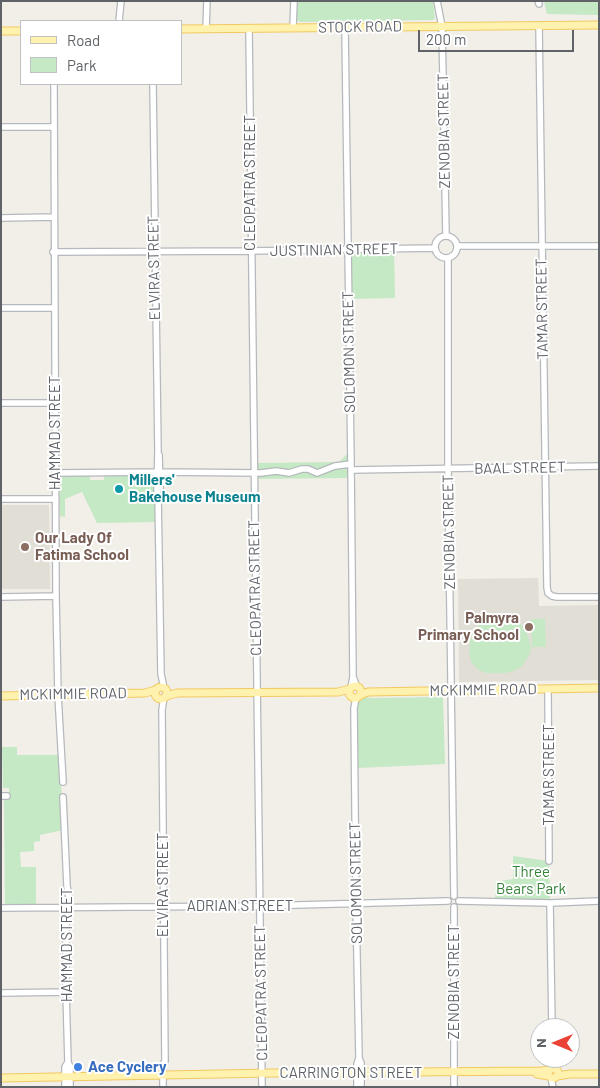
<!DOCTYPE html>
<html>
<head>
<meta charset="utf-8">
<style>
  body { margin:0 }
  #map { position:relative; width:600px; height:1088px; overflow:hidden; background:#f1efe8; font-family:Barlow,sans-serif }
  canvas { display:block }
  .frame { position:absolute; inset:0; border:2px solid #5f6368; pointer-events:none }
  .legend { position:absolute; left:20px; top:20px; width:162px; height:65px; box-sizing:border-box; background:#fff; border:1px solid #bfc1c3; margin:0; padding:6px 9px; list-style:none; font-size:15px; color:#5f6368 }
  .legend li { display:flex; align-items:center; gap:10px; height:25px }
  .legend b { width:25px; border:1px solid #bfc1c3 }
  .north { position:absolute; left:530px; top:1018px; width:50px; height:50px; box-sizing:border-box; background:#fff; border:1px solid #bfc1c3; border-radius:50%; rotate:270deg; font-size:14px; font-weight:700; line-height:20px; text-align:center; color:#5f6368 }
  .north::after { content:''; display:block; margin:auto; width:18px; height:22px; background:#ea4335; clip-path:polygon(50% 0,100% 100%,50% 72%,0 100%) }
  .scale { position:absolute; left:418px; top:30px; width:156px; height:22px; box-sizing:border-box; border:2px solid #5f6368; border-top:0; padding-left:6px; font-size:15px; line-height:18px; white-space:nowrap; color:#5f6368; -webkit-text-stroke:4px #fff; paint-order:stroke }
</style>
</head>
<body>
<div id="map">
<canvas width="600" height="1088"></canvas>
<div class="frame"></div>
<ul class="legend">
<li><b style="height:6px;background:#fff2af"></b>Road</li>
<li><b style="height:14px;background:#c5e8c5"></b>Park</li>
</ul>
<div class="north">N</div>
<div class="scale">200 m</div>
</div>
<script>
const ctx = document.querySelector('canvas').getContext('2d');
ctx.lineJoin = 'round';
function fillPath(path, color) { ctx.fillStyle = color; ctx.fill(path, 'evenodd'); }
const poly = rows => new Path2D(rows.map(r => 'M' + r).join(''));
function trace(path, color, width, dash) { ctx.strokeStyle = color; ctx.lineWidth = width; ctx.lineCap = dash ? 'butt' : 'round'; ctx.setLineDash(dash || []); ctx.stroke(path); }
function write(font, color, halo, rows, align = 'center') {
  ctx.font = font + ' Barlow,sans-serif'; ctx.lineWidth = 4; ctx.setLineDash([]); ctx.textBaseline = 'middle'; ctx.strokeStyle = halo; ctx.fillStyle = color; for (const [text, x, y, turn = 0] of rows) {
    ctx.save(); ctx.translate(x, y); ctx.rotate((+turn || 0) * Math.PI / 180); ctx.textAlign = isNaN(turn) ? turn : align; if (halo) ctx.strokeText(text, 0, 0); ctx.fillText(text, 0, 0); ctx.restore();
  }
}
fillPath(poly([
  [1,505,49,505,50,589,1,589],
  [538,578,539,606,599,605,599,680,459,682,458,579]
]), '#e1ded6');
fillPath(poly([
  [297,1,433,1,435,18,433,20,300,22,296,19],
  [544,1,599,1,599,15,547,14],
  [394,250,395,298,350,299,350,254,355,251],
  [347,454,347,478,257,479,257,463,339,462],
  [149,474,154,477,156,480,156,522,97,523,82,492,65,499,65,517,60,516,59,481,63,476,90,475,90,480,104,480,104,475],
  [499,615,519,623,525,628,529,639,531,648,529,655,523,665,516,670,507,673,486,673,477,669,471,661,469,652,470,640,481,621,489,616],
  [531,619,545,619,546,647,532,647],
  [364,697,371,698,443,697,445,764,358,768,358,702],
  [2,747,17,747,17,755,60,755,63,830,40,835,40,841,34,842,34,851,20,852,21,867,36,867,36,904,5,905,4,799,9,799,9,788,3,788],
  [513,856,549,861,550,903,495,903,495,882,513,879]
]), '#c5e8c5');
const minor = poly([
  [437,1,442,27,446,236],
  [538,1,539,4],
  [119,21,121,1],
  [539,26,547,587,548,593,552,596,557,597,599,597],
  [293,28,294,1],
  [345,28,351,464,353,677,351,687],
  [206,29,207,1],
  [249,29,262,1087],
  [54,84,56,596,58,695,63,782],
  [153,84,158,451,157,490,158,495,161,674,164,688],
  [1,127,54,127],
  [1,218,54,217],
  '435 247a11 11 0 1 1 22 0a11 11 0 1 1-22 0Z',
  [457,246,599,246],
  [53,252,250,251,435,248],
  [448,258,448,469,454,896],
  [1,308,55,308],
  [1,403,55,403],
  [159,455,160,488],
  [351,470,599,466],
  [56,473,161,472,261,473,276,471,289,473,302,469,308,469,317,473,335,466,351,464],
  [1,499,56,499],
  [1,597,56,596],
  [353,677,357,687],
  [548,689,549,861],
  [356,698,354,708,356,905,359,1058,357,1064,357,1087],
  [1,796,7,796],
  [63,797,67,886,70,903,66,906,66,992,68,1062,70,1067,70,1087],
  [459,901,550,903,599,901],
  [550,903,552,1028],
  [1,908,260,906,448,901],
  [1,993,66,992],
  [359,1058,361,1063,361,1087],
  [551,1069,552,1058],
  [551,1078,553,1087],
  [65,1087,65,1067,68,1062],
  [163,1087,163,1064,165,1061,162,710,164,697],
  [454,1087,454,907]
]);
const major = poly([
  [181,29,599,25],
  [1,31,21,31],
  '349 692a6 6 0 1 1 12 0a6 6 0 1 1-12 0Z',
  '155 693a6 6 0 1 1 12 0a6 6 0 1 1-12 0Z',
  [360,695,368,692,599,688],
  [1,696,145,693,156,690],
  [166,696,177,693,338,692,350,689],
  '548 1073a5 5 0 1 1 10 0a5 5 0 1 1-10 0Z',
  [537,1074,549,1076],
  [557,1076,570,1074,599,1074],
  [1,1078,273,1073,541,1071,550,1070]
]);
trace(minor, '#b5b8bc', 8);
trace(major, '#f2c960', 9);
trace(minor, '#fff', 5.5);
trace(major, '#fff2af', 7);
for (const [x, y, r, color] of [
  [119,489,5,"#0f9aa8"],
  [25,547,5,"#8d6e63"],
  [529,627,5,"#8d6e63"],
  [78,1067,5,"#3f7fe0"]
]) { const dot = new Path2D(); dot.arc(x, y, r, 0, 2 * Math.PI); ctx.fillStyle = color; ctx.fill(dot); trace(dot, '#fff', 2); }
write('15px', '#5f6368', '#fff', [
  ["STOCK ROAD",360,27,-1],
  ["ZENOBIA STREET",444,131,-91],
  ["CLEOPATRA STREET",250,183,-90],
  ["JUSTINIAN STREET",334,250,-1],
  ["ELVIRA STREET",154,268,-91],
  ["TAMAR STREET",542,309,-91],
  ["SOLOMON STREET",349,352,-91],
  ["HAMMAD STREET",55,433,-90],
  ["BAAL STREET",520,468,-1],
  ["ZENOBIA STREET",449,532,-91],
  ["CLEOPATRA STREET",255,588,-91],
  ["MCKIMMIE ROAD",483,690,-1],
  ["MCKIMMIE ROAD",73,694,-1],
  ["TAMAR STREET",549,775,-90],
  ["SOLOMON STREET",356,883,-91],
  ["ELVIRA STREET",163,885,-90],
  ["ADRIAN STREET",240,906],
  ["HAMMAD STREET",67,945,-90],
  ["ZENOBIA STREET",454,982,-90],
  ["CLEOPATRA STREET",261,993,-91],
  ["CARRINGTON STREET",351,1073]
]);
write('bold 15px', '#0d838f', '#fff', [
  ["Millers'",129,480],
  ["Bakehouse Museum",129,497]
], 'left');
write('bold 15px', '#785e54', '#fff', [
  ["Our Lady Of",35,538],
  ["Fatima School",35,555],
  ["Palmyra",519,618,"right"],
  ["Primary School",519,635,"right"]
], 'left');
write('15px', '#348238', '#fff', [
  ["Three",531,872],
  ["Bears Park",531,889]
]);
write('bold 15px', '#366cbe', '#fff', [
  ["Ace Cyclery",88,1067]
], 'left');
</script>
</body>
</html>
